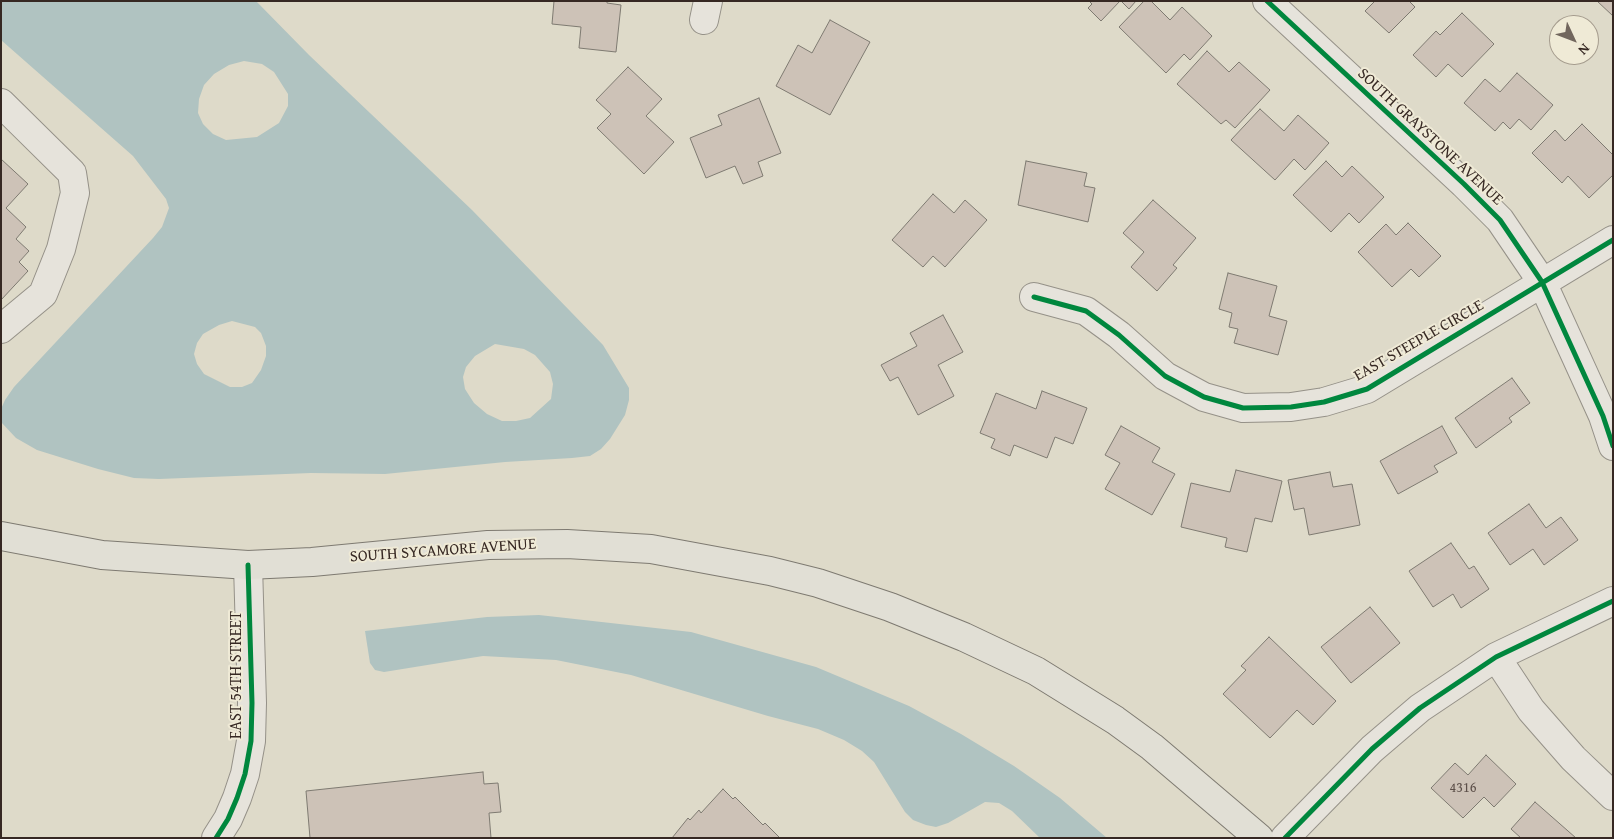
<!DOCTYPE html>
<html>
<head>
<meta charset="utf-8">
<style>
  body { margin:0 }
  #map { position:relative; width:1614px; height:839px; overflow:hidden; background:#dedac9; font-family:"Gentium Book Plus",serif }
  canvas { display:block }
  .frame { position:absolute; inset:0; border:2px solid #362823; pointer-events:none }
  .north { position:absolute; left:1549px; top:15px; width:50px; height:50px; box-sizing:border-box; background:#efead6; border:1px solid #a59c8e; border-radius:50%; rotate:133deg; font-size:14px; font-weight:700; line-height:20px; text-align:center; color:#362823 }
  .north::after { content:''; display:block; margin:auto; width:18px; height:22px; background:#71665d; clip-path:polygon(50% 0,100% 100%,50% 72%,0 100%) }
</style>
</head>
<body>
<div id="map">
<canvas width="1614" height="839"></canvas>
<div class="frame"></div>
<div class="north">N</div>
</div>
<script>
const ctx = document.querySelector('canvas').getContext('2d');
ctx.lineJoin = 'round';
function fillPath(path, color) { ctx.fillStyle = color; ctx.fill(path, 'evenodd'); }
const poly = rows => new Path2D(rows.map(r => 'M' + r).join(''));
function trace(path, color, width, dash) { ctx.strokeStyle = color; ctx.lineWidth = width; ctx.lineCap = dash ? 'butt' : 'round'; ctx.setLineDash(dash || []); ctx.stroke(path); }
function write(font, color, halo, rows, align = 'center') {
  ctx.font = font + ' "Gentium Book Plus",serif'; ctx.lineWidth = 4; ctx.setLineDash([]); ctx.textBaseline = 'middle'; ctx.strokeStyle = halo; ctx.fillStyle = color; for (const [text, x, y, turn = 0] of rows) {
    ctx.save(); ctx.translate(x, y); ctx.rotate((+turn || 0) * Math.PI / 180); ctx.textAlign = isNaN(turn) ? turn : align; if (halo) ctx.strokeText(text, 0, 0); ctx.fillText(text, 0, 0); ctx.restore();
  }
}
fillPath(poly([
  [1,1,256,1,309,55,472,210,603,345,629,388,629,400,625,415,610,439,601,449,590,456,572,458,505,462,385,474,311,473,159,479,134,478,98,469,37,450,16,438,1,422,1,409,5,400,14,387,153,238,162,227,169,208,166,199,133,156,1,40],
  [244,61,262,64,274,72,288,94,288,106,279,123,257,137,226,140,213,134,203,124,198,113,199,99,204,85,214,74,229,65],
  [232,321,255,327,261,333,266,346,266,356,261,370,252,383,242,387,230,387,204,374,197,364,194,354,197,343,203,334,219,325],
  [495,344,524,349,535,355,550,372,553,384,551,399,530,418,516,421,502,421,487,414,474,403,465,389,463,377,466,367,475,356],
  [539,615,691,632,816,667,909,706,961,734,1014,766,1060,798,1107,838,1040,838,1012,811,999,803,985,802,948,823,936,827,926,825,913,820,905,812,874,762,862,751,844,740,818,729,768,716,631,675,556,660,483,656,384,672,375,670,370,663,365,631,487,617]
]), '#b0c3c1');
const building = poly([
  [554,1,607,1,607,3,621,5,616,52,579,48,581,27,552,24,554,1],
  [1089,1,1120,1,1101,21,1088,8,1092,4,1089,1],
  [1121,1,1136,1,1129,9,1121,1],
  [1144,1,1151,1,1170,20,1182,7,1212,36,1190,60,1184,54,1166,73,1119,27,1144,1],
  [1375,1,1409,1,1415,7,1389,33,1365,11,1375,1],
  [1597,1,1613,1,1613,16,1597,1],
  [1462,13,1494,44,1462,77,1448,64,1436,77,1413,55,1436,31,1440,35,1462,13],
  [830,20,870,42,830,115,776,86,798,45,812,53,830,20],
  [1207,51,1229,72,1239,62,1270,90,1235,128,1226,120,1221,124,1177,84,1207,51],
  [628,67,662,99,646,116,674,142,644,174,597,128,611,114,596,100,628,67],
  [1517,73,1553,105,1531,130,1519,119,1510,129,1503,122,1495,131,1464,103,1485,79,1500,92,1517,73],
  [759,98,781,153,758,162,763,176,743,184,735,166,706,178,690,138,722,125,718,115,759,98],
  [1260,109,1284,131,1298,115,1329,143,1305,170,1294,159,1275,180,1231,140,1260,109],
  [1582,124,1613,155,1613,175,1589,198,1568,176,1562,183,1532,153,1555,130,1565,141,1582,124],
  [1,159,28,184,6,208,26,227,16,239,29,251,19,262,28,271,1,300,1,159],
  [1026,161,1087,173,1084,186,1095,188,1088,222,1018,205,1026,161],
  [1326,161,1342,177,1352,166,1384,197,1359,223,1349,213,1331,232,1293,195,1326,161],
  [933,194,954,213,965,200,987,220,945,267,933,256,923,267,892,240,933,194],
  [1153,200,1196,238,1173,265,1177,268,1157,291,1131,267,1144,252,1123,233,1153,200],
  [1408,223,1441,256,1419,277,1411,269,1392,287,1358,252,1386,224,1396,235,1408,223],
  [1228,273,1277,286,1269,316,1287,321,1278,355,1234,343,1238,329,1229,327,1232,313,1219,309,1228,273],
  [943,315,963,352,938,365,954,396,918,415,898,377,890,381,881,365,917,346,910,333,943,315],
  [1512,378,1530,403,1509,418,1512,422,1476,448,1455,418,1512,378],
  [1042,391,1087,408,1073,444,1055,437,1047,458,1014,445,1010,456,991,448,995,439,980,433,996,393,1036,409,1042,391],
  [1121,426,1160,448,1152,462,1175,474,1152,515,1105,489,1120,463,1105,455,1121,426],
  [1442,426,1457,453,1434,466,1438,472,1398,494,1380,461,1442,426],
  [1236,470,1282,481,1272,522,1255,518,1247,552,1225,547,1227,538,1181,527,1191,483,1230,492,1236,470],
  [1330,472,1333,487,1352,484,1360,525,1309,535,1304,508,1294,510,1288,480,1330,472],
  [1529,504,1546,528,1561,517,1578,540,1544,565,1533,549,1510,565,1488,533,1529,504],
  [1451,543,1469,569,1474,566,1489,589,1461,608,1453,594,1433,607,1409,571,1451,543],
  [1370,607,1400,643,1351,683,1321,647,1370,607],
  [1269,637,1336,701,1313,725,1297,710,1270,738,1223,694,1246,670,1241,666,1269,637],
  [1486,755,1516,784,1494,807,1484,797,1463,818,1431,788,1455,763,1468,775,1486,755],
  [483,772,484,784,498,783,501,812,489,813,491,838,310,838,306,791,483,772],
  [723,789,733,799,735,797,763,825,765,823,780,838,672,838,688,818,690,820,699,810,701,813,723,789],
  [1535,802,1576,838,1521,838,1511,829,1535,802]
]);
fillPath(building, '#cdc2b7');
trace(building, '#7e7a71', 1);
const minor = poly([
  [1267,1,1464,184,1500,220,1542,282,1603,416,1613,446],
  [704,20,708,1],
  [1,103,72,173,75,193,61,249,43,294,1,329],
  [1034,297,1086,311,1119,335,1165,376,1204,397,1243,408,1291,407,1324,402,1367,389,1613,240],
  [1496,657,1531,710,1573,758,1613,796],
  [216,838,228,819,237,798,245,774,251,741,252,703,248,565],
  [1285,838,1372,749,1420,708,1496,657,1613,601]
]);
const major = poly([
  [1,536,102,555,248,565,312,562,488,545,567,544,651,549,770,571,818,583,890,607,964,637,1036,671,1115,720,1152,747,1259,838]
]);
trace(minor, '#959188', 30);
trace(major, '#7e7a71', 30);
trace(minor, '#e6e3db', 28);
trace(major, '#e1dfd5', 28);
trace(poly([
  [1267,1,1464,184,1500,220,1542,282,1603,416,1613,446],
  [1034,297,1086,311,1119,335,1165,376,1204,397,1243,408,1291,407,1324,402,1367,389,1613,240],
  [216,838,228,819,237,798,245,774,251,741,252,703,248,565],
  [1285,838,1372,749,1420,708,1496,657,1613,601]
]), '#00873e', 5);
write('14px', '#5c4f49', null, [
  ["4316",1463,788]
]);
write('16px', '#362823', '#efead6', [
  ["SOUTH GRAYSTONE AVENUE",1430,137,43],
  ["EAST STEEPLE CIRCLE",1419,341,-30],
  ["SOUTH SYCAMORE AVENUE",443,551,-4],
  ["EAST 54TH STREET",237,675,-90]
]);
</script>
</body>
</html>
